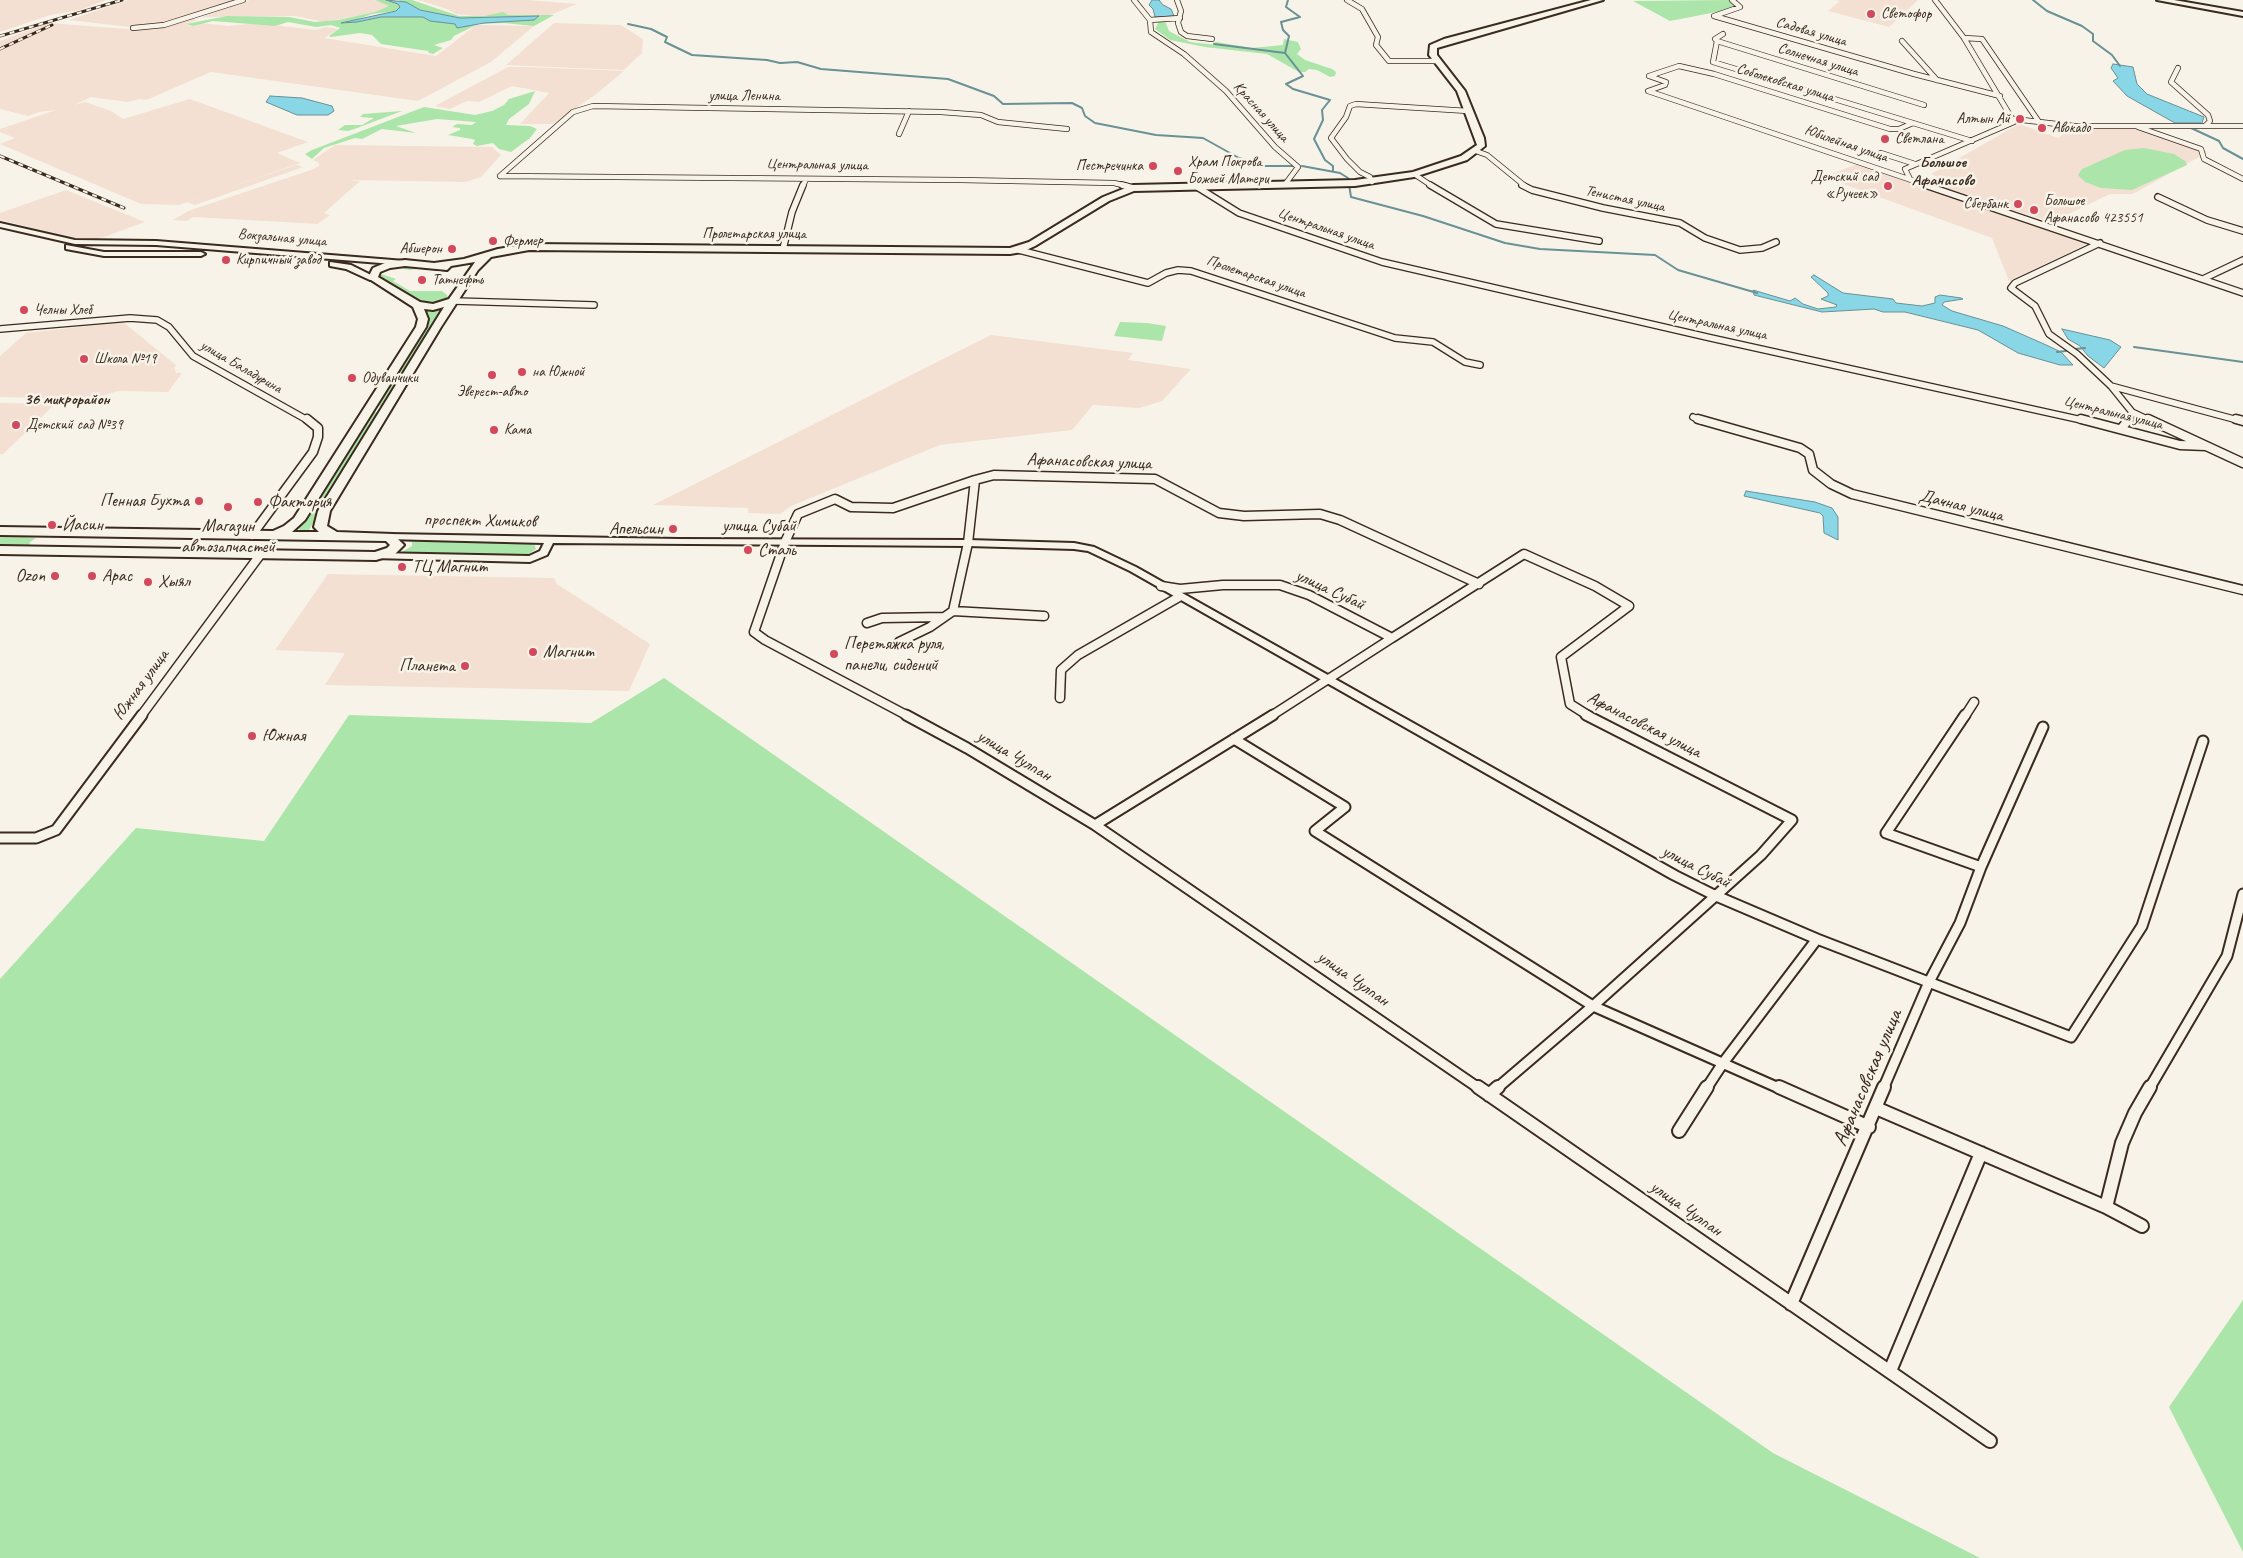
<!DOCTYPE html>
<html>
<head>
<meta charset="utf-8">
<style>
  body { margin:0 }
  canvas { display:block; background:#f7f3e8 }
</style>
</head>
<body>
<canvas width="2243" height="1558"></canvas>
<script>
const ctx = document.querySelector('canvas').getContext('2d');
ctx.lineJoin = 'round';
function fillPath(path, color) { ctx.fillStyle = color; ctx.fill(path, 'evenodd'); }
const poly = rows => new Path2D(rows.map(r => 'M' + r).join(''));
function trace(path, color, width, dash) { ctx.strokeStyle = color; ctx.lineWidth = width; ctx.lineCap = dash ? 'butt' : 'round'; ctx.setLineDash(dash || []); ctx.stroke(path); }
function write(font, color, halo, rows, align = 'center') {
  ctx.font = font + ' Caveat,sans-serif'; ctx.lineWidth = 5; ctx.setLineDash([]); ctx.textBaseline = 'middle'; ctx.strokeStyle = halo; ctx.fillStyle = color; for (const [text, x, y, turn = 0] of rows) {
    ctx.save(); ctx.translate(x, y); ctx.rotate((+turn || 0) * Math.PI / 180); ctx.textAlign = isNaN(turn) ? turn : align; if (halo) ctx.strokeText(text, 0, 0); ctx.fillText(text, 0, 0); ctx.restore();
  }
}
fillPath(poly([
  [0,0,106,0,80,10,50,15,0,32],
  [128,0,238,0,155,25,130,27,69,20],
  [250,0,373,0,391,5,387,10,324,22,295,16,201,17],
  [418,0,526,0,577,4,550,15,475,16,456,14,447,9],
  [1835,0,1918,0,1889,27,1828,11,1840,1],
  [190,18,197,20,185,25,193,26,201,23,229,26,257,23,316,30,326,27,338,29,324,38,436,56,476,25,534,26,491,62,418,101,211,72,146,100,140,99,128,102,91,97,74,105,85,102,111,111,123,119,190,99,308,142,277,153,300,163,179,205,141,204,0,144,15,138,0,132,0,129,56,110,39,112,28,116,0,109,0,41,48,23,140,30,157,29],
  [554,23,621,25,643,39,642,53,624,70,506,65],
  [508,67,525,67,624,71,595,95,553,124,520,124,549,93,512,86,479,102,467,101,450,109,435,106],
  [2019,124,2058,138,2074,127,2128,126,2208,152,2133,194,2110,194,2071,213,2048,221,1942,188,1951,183,1931,174],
  [335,145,492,147,501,155,481,177,466,182,348,180,360,181,324,213,330,215,318,224,193,217,187,221,173,220,188,211,311,170,319,166,319,163,313,160],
  [1857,164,1941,191,2087,244,2009,281,1992,238,1824,177],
  [296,165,303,167,195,205,187,202],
  [66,190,145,222,104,237,85,240,0,220,0,213],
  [123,322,177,366,174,367,176,373,182,373,168,392,118,391,92,399,0,397,0,356,26,333],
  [991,335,1133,353,1128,360,1191,369,1162,401,1139,408,1093,405,1072,430,940,445,791,506,780,514,748,513,748,508,653,505],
  [0,403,55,404,3,454,0,454],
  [328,574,554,578,557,584,650,644,629,691,325,685,345,653,275,650]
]), '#f3e0d3');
fillPath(poly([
  [375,0,386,0,398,4,400,7,396,11,372,14,350,22,357,22,381,17,423,17,430,21,455,24,461,27,473,24,484,23,534,20,539,17,460,18,420,10,398,0,412,0,459,16,485,16,503,12,508,15,554,15,534,26,503,23,478,24,454,36,451,40,434,45,443,48,433,54,429,53,428,51,381,44,372,35,360,33,331,37,329,36,340,28,331,25,316,27,288,22,275,26,213,21,193,26,186,24,227,16,289,17,315,22,338,20,375,12,389,6],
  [1729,0,1737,8,1670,21,1633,1],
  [1159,21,1165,21,1169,31,1190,42,1216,45,1213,43,1216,42,1252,48,1283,45,1284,39,1298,42,1301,49,1297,54,1305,60,1332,69,1336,72,1335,76,1330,77,1317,70,1309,69,1305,72,1299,72,1267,54,1205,47,1170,40,1155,29],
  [535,91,529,104,509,119,506,125,530,126,537,129,530,138,511,152,499,149,493,143,477,146,473,144,475,140,472,139,448,135,460,130,460,128,452,127,457,124,472,125,476,122,437,119,396,126,416,133,382,129,362,139,355,138,324,148,312,159,305,154,312,150,424,107,475,115,492,111,504,105,509,99],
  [402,111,357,128,348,131,338,130,345,125,362,125,374,118,360,117,363,114],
  [2144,148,2174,154,2185,161,2187,165,2132,190,2101,188,2085,182,2078,175,2082,169,2125,150],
  [394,265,417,269,409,270,394,267,381,274,396,279,393,281,410,291,442,291,447,295,448,298,436,304,425,304,378,276,384,268],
  [447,307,383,406,375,407,415,338,422,309],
  [1120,322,1147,323,1166,326,1162,341,1114,336],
  [369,412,379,412,309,530,300,532,299,528],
  [0,535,36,538,30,542,29,549,0,547],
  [407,541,534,544,536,549,524,557,400,553,412,546,412,542],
  [664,678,1773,1453,1980,1558,0,1558,0,979,136,828,264,841,349,715,591,723],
  [2243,1300,2243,1552,2169,1407]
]), '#ace5a9');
const water = poly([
  [386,0,406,2,420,10,460,18,539,16,534,20,484,23,457,28,455,24,430,21,423,17,381,17,357,22,341,23,396,11,400,7,398,4,386,0],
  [1152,0,1159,0,1163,5,1171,9,1174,16,1155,17,1153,9,1149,5,1152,0],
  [2113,64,2133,67,2137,84,2147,94,2204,117,2202,123,2175,123,2127,96,2113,81,2118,78,2111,68,2113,64],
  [270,96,302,98,332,106,334,111,328,115,297,115,266,102,270,96],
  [1814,275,1843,293,1893,299,1896,303,1922,306,1935,303,1935,297,1940,295,1961,298,1963,299,1944,302,1942,305,1952,311,2003,326,2044,344,2061,352,2073,365,2060,365,2018,353,1978,330,1905,312,1883,312,1874,309,1822,312,1754,295,1753,290,1790,301,1795,298,1803,304,1818,309,1836,307,1837,305,1821,299,1828,296,1828,293,1811,277,1814,275],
  [2062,329,2110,340,2121,347,2104,368,2088,356,2080,346,2068,339,2062,329],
  [1746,491,1815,502,1832,508,1838,517,1838,540,1824,533,1823,516,1820,513,1744,496,1746,491]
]);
fillPath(water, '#88d6e6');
trace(water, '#699196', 1);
trace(poly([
  [1288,0,1286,7,1300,17,1281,22,1283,30,1289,36,1285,53,1303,76,1286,84,1293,89,1330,100,1322,110,1323,120,1314,139,1325,160,1333,166,1333,171],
  [2033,0,2047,11,2082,26,2093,34,2093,41,2112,55,2120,66],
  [628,24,651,29,667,37,665,42,692,55,767,60,780,63,797,62,821,69,948,79,994,96,1003,104,1072,103,1082,108,1085,116,1095,123,1156,135,1203,138,1239,158,1265,166,1293,166],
  [1214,44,1285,53],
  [2189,127,2219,141,2223,148,2243,159],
  [1302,166,1340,173,1348,178,1351,197,1423,216,1505,243,1540,249,1655,255,1678,270,1757,293],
  [2134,347,2243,362],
  [2075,349,2085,348],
  [2057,352,2066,351]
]), '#699196', 2);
const minorFar4 = poly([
  [1134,0,1150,20,1151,32,1184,54,1226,91,1275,147,1298,167,1286,183],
  [1177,0,1181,11,1178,23,1181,32,1187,36,1212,39],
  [1347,0,1362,9,1378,37,1376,45,1389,61,1438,61],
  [1732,0,1740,7,1714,16,1914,74,2000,96],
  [1150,20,1180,18],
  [133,28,164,25,243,0],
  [1723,34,1715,39,1717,41,1713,62,1972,141],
  [1964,38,1982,39,2039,122],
  [1717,41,1924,105],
  [1902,41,1937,80],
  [2178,68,2171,82,2208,115,2210,121,2206,125],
  [1649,76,1666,82,1665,85,1648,91,1929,186],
  [1649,76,1679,66,1714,74,1890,129,1899,129,1913,123],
  [2014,119,2074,126,2243,126],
  [2138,127,2201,149,2204,159,2243,179],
  [899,134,909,111],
  [1476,151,1487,155,1525,186],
  [1881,153,1915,164],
  [1414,174,1432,186],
  [500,176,960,180,1114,183,1127,186],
  [500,176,573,112,593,106,941,112,981,115,998,122,1067,129],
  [1910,179,1905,169,2014,122,1964,38,1935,0],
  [1372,182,1370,177,1360,172,1347,159,1331,138,1346,117,1350,106,1356,104,1468,111],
  [1194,185,1196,186],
  [803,186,806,179]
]);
const minorFar3 = poly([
  [1122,185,1133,188],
  [1194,185,1239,213,1382,262,1711,338,2086,421],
  [1430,185,1496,224,1599,241],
  [1522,185,1532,190,1603,208,1680,223,1705,238,1740,250,1762,248,1776,242],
  [1925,185,2243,293],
  [2158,197,2207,220,2243,231],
  [2100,243,2015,283,2011,288,2035,306,2049,334,2077,354,2111,386,2132,412,2151,421],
  [783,249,792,212,803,185],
  [1019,250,1148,283,1166,273,1178,270,1191,271,1395,338,1433,342,1465,362,1480,365],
  [2203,279,2243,260],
  [454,301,594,305],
  [0,329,130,318,157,320,169,327,193,356,309,421],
  [2111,386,2241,421],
  [1693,417,1701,421],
  [2128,421,2132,412]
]);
const minorFar2 = poly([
  [1698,419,1800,448,1809,454,1813,470,1831,484,1852,494,2243,590],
  [2081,419,2180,445,2206,446],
  [2148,419,2243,463],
  [2236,419,2243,421],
  [2121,429,2129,419],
  [975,480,994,475,1155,479,1219,513,1244,516,1320,514,1340,520,1479,584],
  [252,535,313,452,318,437,318,428,307,419],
  [1161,586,1180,589,1223,585,1280,585,1309,595,1392,638,1524,554,1595,586,1629,606,1561,657,1570,704,1589,716],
  [953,611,1044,616],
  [867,623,882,618,944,617],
  [899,642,930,627,953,611,968,543,975,480,893,508,851,507,835,499,798,514,785,542,754,632,765,640,908,716],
  [1060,698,1061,670,1078,655,1179,597],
  [141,716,260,555],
  [1271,716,1392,638],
  [1965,716,1974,702]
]);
const minorFar1 = poly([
  [906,715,967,748,1095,825,1480,1089],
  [1234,739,1345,807,1315,831,1593,1006,1781,1089],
  [1095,825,1273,715],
  [0,838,36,838,56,830,142,715],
  [1981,867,2043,727],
  [1714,895,1817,939,2071,1037,2142,926,2203,741],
  [1496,1089,1593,1006,1761,855,1792,820,1586,715],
  [1706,1089,1723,1063,1817,939],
  [1883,1089,1929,982,1960,923,1981,867,1886,833,1965,715],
  [2149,1089,2227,956,2243,894]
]);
const minor = poly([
  [1478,1087,1990,1441],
  [1779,1087,1869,1127],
  [1489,1095,1498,1087],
  [1876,1108,2106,1207,2142,1226],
  [1679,1131,1707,1087],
  [2106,1207,2122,1143,2135,1113,2150,1087],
  [1791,1304,1884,1087],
  [1890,1371,1981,1153]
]);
const tertiary = poly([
  [389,534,679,539,968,540,1074,543,1094,547,1136,567,1678,872,1718,892,1720,895,1718,898,1710,898,1670,878,1130,571,1088,551,1074,549,968,546,553,543,547,555,530,562,373,558,373,554,376,553,529,556,540,551,544,543,386,539,384,537,389,534]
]);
const secondary = poly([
  [0,223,75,240,156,241,405,261,409,263,405,265,156,245,75,244,0,227,0,223],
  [66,245,104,252,201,252,205,254,201,256,104,256,66,249,66,245],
  [330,262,351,265,377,278,370,280,346,269,330,266,330,262]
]);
const primary = poly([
  [1591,0,1603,0,1437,48,1437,55,1465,91,1484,138,1485,146,1467,160,1414,177,1355,186,1134,191,1109,201,1035,246,1022,252,1010,254,529,250,491,257,478,270,441,327,330,511,327,526,337,532,393,534,404,545,395,554,376,560,0,554,0,546,375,552,387,548,390,545,386,541,0,535,0,527,273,531,284,526,294,518,416,327,418,319,413,307,368,278,373,268,385,263,405,260,434,263,464,259,498,249,529,244,1010,248,1029,242,1103,197,1133,185,1355,180,1413,172,1461,156,1477,145,1457,91,1429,55,1430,45,1444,39,1591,0],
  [475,262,449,299,433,304,420,302,378,277,380,272,390,268,405,266,447,270,451,266,475,262],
  [444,307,318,511,314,527,319,532,292,532,305,520,426,327,428,319,424,309,433,310,444,307],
  [2157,0,2174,0,2243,12,2243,16,2157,0]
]);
trace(minorFar4, '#3b2a1e', 6);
trace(minorFar3, '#3b2a1e', 8);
trace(minorFar2, '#3b2a1e', 11);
trace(minorFar1, '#3b2a1e', 13);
trace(minor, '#3b2a1e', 16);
trace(tertiary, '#3b2a1e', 4);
trace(secondary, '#3b2a1e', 4);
trace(primary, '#3b2a1e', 4);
trace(minorFar4, '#f7f3e8', 4.5);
trace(minorFar3, '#f7f3e8', 5.5);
trace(minorFar2, '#f7f3e8', 8);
trace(minorFar1, '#f7f3e8', 9);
trace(minor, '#f7f3e8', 12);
fillPath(tertiary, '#f7f3e8');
fillPath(secondary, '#f7f3e8');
fillPath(primary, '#f7f3e8');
const rail = poly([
  [0,36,122,0],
  [0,49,52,25],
  [0,156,124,208]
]);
trace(rail, '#3b2a1e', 3);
trace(rail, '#f7f3e8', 2, [5]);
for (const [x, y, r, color] of [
  [1871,14,5,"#d1495b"],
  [2020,119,5,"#d1495b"],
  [2042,128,5,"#d1495b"],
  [1885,139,5,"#d1495b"],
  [1153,166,5,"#d1495b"],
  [1178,171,5,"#d1495b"],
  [1888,186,5,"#d1495b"],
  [2018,204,5,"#d1495b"],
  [2034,210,5,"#d1495b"],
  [493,241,5,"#d1495b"],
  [452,249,5,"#d1495b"],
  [226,260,5,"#d1495b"],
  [422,280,5,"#d1495b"],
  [24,310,5,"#d1495b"],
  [84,359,5,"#d1495b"],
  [522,372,5,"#d1495b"],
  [492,375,5,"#d1495b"],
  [352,378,5,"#d1495b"],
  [16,425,5,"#d1495b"],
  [494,430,5,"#d1495b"],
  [199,501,5,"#d1495b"],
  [258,502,5,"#d1495b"],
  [228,507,5,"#d1495b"],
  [52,525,5,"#d1495b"],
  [673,529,5,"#d1495b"],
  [748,550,5,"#d1495b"],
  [402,567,5,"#d1495b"],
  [55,576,5,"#d1495b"],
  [92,576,5,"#d1495b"],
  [148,582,5,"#d1495b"],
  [533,652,5,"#d1495b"],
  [834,654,5,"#d1495b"],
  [465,666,5,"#d1495b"],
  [252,736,5,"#d1495b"]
]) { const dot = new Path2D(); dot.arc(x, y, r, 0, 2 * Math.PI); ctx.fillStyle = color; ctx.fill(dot); trace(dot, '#f7f3e8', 2); }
write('15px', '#3b2a1e', '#f7f3e8', [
  ["Светофор",1881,14],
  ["Алтын Ай",2010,119,"right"],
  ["Авокадо",2052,128],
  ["Светлана",1895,139],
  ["Храм Покрова",1188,162],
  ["Божьей Матери",1188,179],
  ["Пестречинка",1143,166,"right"],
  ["Детский сад",1878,177,"right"],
  ["«Ручеек»",1878,194,"right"],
  ["Большое",2044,201],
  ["Афанасово 423551",2044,218],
  ["Сбербанк",2008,204,"right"],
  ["Фермер",503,241],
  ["Абшерон",442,249,"right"],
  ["Кирпичный завод",236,260],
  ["Татнефть",432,280],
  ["Челны Хлеб",34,310],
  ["Школа №19",94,359],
  ["на Южной",532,372],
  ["Одуванчики",362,378],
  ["Эверест-авто",492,392,"center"],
  ["Детский сад №39",26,425],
  ["Кама",504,430]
], 'left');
write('15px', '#3b2a1e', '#f7f3e8', [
  ["Садовая улица",1811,32,16],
  ["Солнечная улица",1818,60,17],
  ["Соболековская улица",1785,83,17],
  ["улица Ленина",744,96],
  ["Красная улица",1261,112,48],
  ["Юбилейная улица",1846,144,19],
  ["Центральная улица",817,165,1],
  ["Тенистая улица",1625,199,12],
  ["Центральная улица",1326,229,19],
  ["Пролетарская улица",754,234],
  ["Вокзальная улица",282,238,5],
  ["Пролетарская улица",1256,277,19],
  ["Центральная улица",1717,325,12],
  ["улица Баладурина",241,367,30],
  ["Центральная улица",2113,413,14]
]);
write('bold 16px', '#3b2a1e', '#f7f3e8', [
  ["Большое",1943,163],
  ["Афанасово",1943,181],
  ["36 микрорайон",67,400]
]);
write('18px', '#3b2a1e', '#f7f3e8', [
  ["Афанасовская улица",1089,462,2],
  ["Дачная улица",1961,506,14],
  ["проспект Химиков",480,521,1],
  ["улица Субай",759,526],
  ["улица Субай",1330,590,25],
  ["Южная улица",141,685,-54],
  ["Афанасовская улица",1644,725,27],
  ["улица Чулпан",1014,756,31],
  ["улица Субай",1696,867,27],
  ["улица Чулпан",1353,979,35],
  ["улица Чулпан",1686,1209,35]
]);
write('18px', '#3b2a1e', '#f7f3e8', [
  ["Пенная Бухта",189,501,"right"],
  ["Фактория",268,502],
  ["Йасин",62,525],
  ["Магазин",228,526,"center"],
  ["автозапчастей",228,547,"center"],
  ["Апельсин",663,529,"right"],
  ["Сталь",758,550],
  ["ТЦ Магнит",412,567],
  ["Ozon",45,576,"right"],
  ["Арас",102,576],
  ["Хыял",158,582],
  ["Перетяжка руля,",844,644],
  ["панели, сидений",844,665],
  ["Магнит",543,652],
  ["Планета",455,666,"right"],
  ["Южная",262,736]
], 'left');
write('21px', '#3b2a1e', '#f7f3e8', [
  ["Афанасовская улица",1868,1078,-67]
]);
</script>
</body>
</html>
